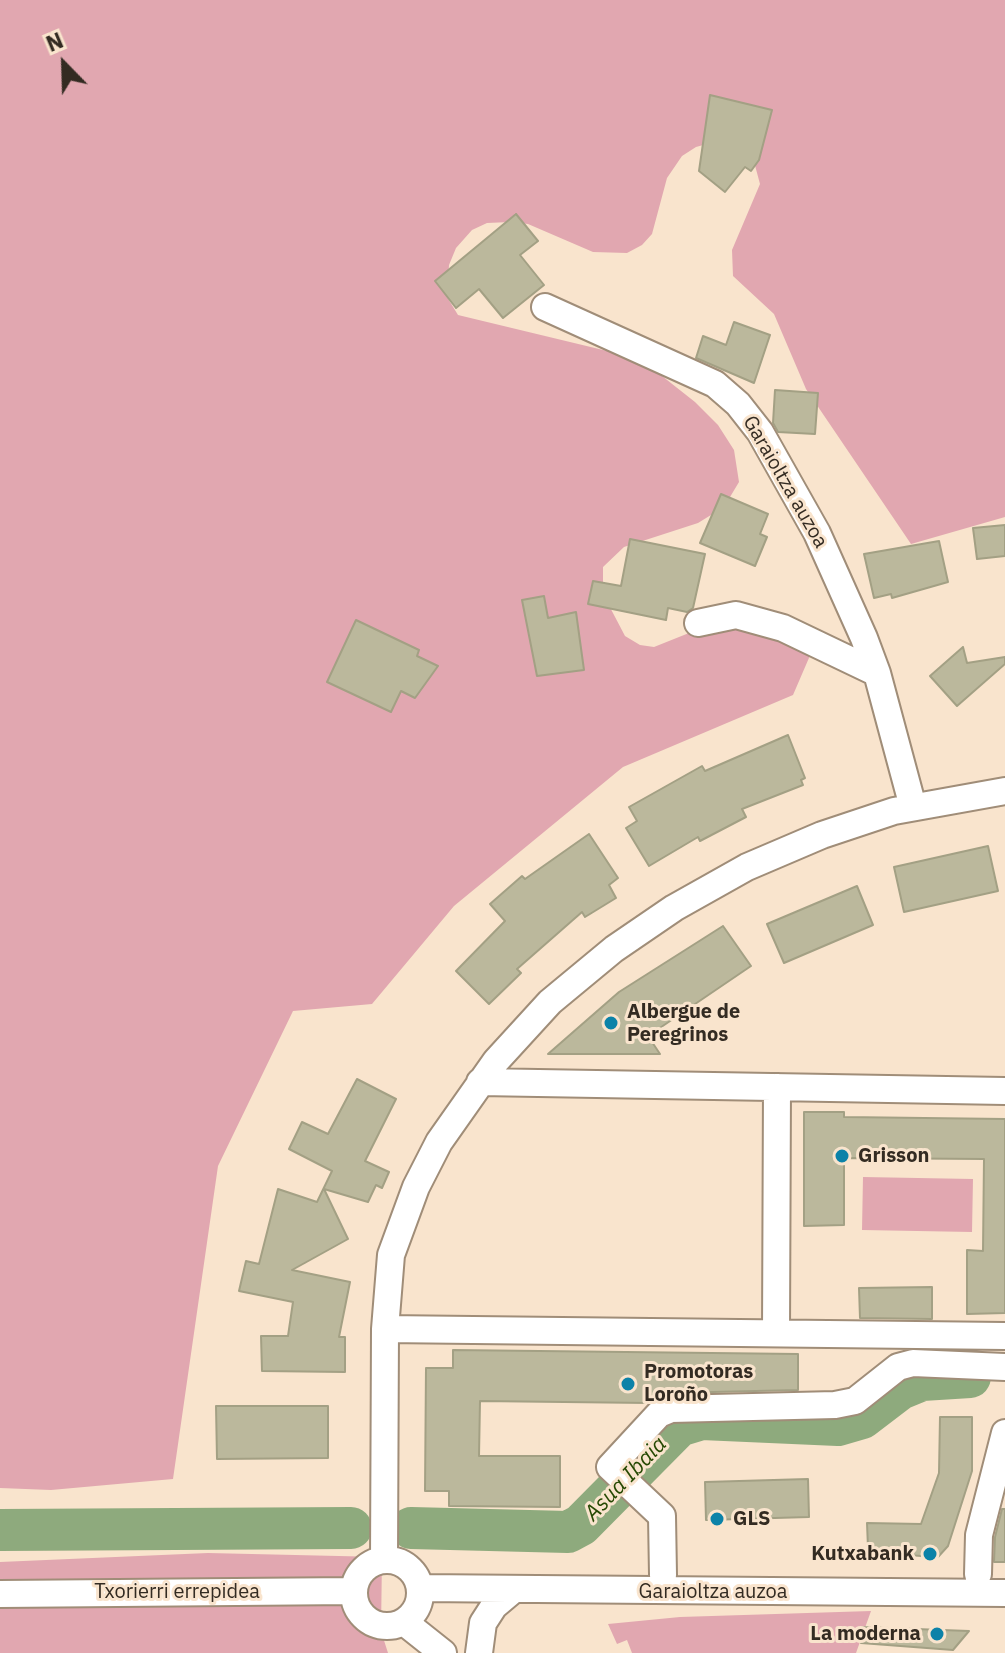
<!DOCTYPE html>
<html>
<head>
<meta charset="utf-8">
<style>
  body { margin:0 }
  #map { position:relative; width:1005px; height:1653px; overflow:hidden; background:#f9e4cd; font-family:"IBM Plex Sans",sans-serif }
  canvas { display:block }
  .north { position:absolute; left:24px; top:24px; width:80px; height:80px; -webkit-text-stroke:6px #f9e4cd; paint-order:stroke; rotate:337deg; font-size:22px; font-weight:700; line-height:32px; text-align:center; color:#332b22 }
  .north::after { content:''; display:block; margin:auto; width:28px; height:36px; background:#332b22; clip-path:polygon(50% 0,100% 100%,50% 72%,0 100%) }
</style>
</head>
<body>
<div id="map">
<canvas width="1005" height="1653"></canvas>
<div class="north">N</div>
</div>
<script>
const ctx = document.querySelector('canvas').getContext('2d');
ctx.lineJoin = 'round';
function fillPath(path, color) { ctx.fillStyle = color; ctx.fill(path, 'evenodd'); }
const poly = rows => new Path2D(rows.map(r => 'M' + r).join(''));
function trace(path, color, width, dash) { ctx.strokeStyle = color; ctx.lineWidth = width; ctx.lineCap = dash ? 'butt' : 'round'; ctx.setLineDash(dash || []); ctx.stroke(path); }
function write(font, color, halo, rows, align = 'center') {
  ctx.font = font + ' "IBM Plex Sans",sans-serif'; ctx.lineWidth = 6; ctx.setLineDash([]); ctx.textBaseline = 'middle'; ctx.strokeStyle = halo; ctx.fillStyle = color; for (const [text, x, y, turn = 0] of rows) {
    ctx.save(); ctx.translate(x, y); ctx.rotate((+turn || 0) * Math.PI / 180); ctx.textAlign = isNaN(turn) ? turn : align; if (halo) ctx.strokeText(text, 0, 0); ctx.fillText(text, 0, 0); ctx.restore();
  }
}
fillPath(poly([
  [0,0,1005,0,1005,517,911,544,806,389,774,314,733,276,732,250,760,184,753,158,714,142,696,147,682,156,667,178,652,234,642,245,627,253,593,252,528,224,510,222,487,223,472,230,456,248,449,265,447,297,458,315,628,356,662,376,695,402,718,425,734,450,739,482,724,507,698,523,624,547,603,567,603,594,625,636,640,645,654,647,729,617,770,616,821,630,793,695,623,767,454,906,372,1004,293,1011,218,1166,173,1479,51,1490,0,1488],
  [863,1177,973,1179,972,1232,862,1230],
  [208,1553,382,1557,381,1631,388,1653,0,1653,0,1562],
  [871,1611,856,1653,632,1653,627,1640,617,1644,608,1624,680,1617]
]), '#e1a7b0');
trace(poly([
  [411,1528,568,1532,581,1525,679,1426,702,1419,838,1425,862,1418,900,1389,922,1380,970,1377],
  [0,1530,351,1528]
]), '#8eaa7d', 42);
const building = poly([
  [710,95,772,110,759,160,751,171,745,167,725,192,699,171,710,95],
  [516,214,538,241,520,255,544,285,503,318,479,289,456,308,435,281,516,214],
  [734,322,770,335,754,383,696,358,703,336,726,345,734,322],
  [775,390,818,393,815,434,778,432,773,423,775,390],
  [721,494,768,514,760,534,767,537,755,566,700,543,721,494],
  [1005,525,1005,556,977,559,973,528,1005,525],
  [630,539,705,554,693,608,687,612,668,608,666,620,588,604,593,581,621,586,630,539],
  [939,541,948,582,892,598,891,594,874,598,864,554,939,541],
  [544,596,548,618,576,612,584,670,537,676,522,600,544,596],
  [356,620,419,650,417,656,438,666,415,698,401,691,391,712,327,682,356,620],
  [963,647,967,663,1005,657,1005,664,957,706,930,676,963,647],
  [788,735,805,778,801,780,803,785,742,809,746,817,700,841,698,837,649,866,626,828,637,821,629,807,702,766,705,771,788,735],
  [589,834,618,878,609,885,616,898,585,917,582,912,517,969,521,973,489,1004,456,971,505,921,490,904,522,876,525,879,589,834],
  [988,846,998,891,904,912,894,867,988,846],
  [857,886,873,925,784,963,767,924,857,886],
  [723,926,751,966,648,1036,660,1054,548,1054,619,992,723,926],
  [357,1079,396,1099,365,1161,389,1172,382,1188,376,1185,368,1202,324,1189,348,1239,292,1270,350,1282,339,1337,345,1337,345,1372,262,1371,261,1336,288,1336,293,1302,239,1291,246,1261,259,1264,278,1189,317,1202,332,1171,289,1149,302,1122,328,1134,357,1079],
  [804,1112,844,1112,844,1117,1005,1119,1005,1313,967,1314,967,1250,983,1251,984,1159,844,1158,844,1225,804,1226,804,1112],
  [932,1287,932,1319,860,1318,859,1288,932,1287],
  [453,1350,798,1354,798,1390,671,1393,648,1403,480,1401,479,1456,560,1456,560,1507,449,1506,449,1491,425,1491,426,1368,453,1368,453,1350],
  [216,1406,328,1406,328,1458,217,1459,216,1406],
  [940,1417,972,1417,972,1471,948,1546,938,1557,874,1553,868,1548,867,1523,921,1524,939,1473,940,1417],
  [808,1479,809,1517,706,1520,705,1482,808,1479],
  [1002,1509,1005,1509,1005,1562,994,1562,995,1537,1002,1509],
  [862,1627,969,1631,953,1650,861,1643,862,1627]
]);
fillPath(building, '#bbb89c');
trace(building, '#a3a084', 2);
const minor = poly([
  [545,307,715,384,738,404,760,432,817,533,864,638,877,673,913,807],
  [698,623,736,615,783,628,877,673],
  [480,1082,1005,1091],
  [385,1329,1005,1336],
  [776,1332,777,1087],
  '354 1593a33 33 0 1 1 66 0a33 33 0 1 1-66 0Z',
  [384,1560,385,1329,391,1255,416,1187,439,1142,496,1061,550,1002,614,949,674,908,747,867,822,835,894,811,1005,791],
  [978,1574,979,1535,1005,1433],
  [663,1575,662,1516,610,1467,659,1414,671,1409,835,1405,855,1401,898,1367,913,1363,1005,1367],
  [420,1588,1005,1593],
  [0,1594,353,1591],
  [404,1622,443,1653],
  [479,1653,483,1623,494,1606,513,1590]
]);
trace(minor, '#a08d78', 30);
trace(minor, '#fff', 26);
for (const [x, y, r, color] of [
  [611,1023,8,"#0c82a8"],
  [842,1156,8,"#0c82a8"],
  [628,1384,8,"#0c82a8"],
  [717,1519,8,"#0c82a8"],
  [930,1554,8,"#0c82a8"],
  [937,1634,8,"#0c82a8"]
]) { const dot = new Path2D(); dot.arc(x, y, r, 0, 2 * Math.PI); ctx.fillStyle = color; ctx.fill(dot); trace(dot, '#f9e4cd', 3); }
write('20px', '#332b22', '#f9e4cd', [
  ["Garaioltza auzoa",785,482,60],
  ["Txorierri errepidea",177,1592],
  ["Garaioltza auzoa",713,1592]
]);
write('bold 20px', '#332b22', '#f9e4cd', [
  ["Albergue de",627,1012],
  ["Peregrinos",627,1035],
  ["Grisson",858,1156],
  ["Promotoras",644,1372],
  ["Loroño",644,1395],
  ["GLS",733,1519],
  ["Kutxabank",914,1554,"right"],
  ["La moderna",921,1634,"right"]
], 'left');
write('italic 22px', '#264903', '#f9e4cd', [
  ["Asua Ibaia",626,1479,-46]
]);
</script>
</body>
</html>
